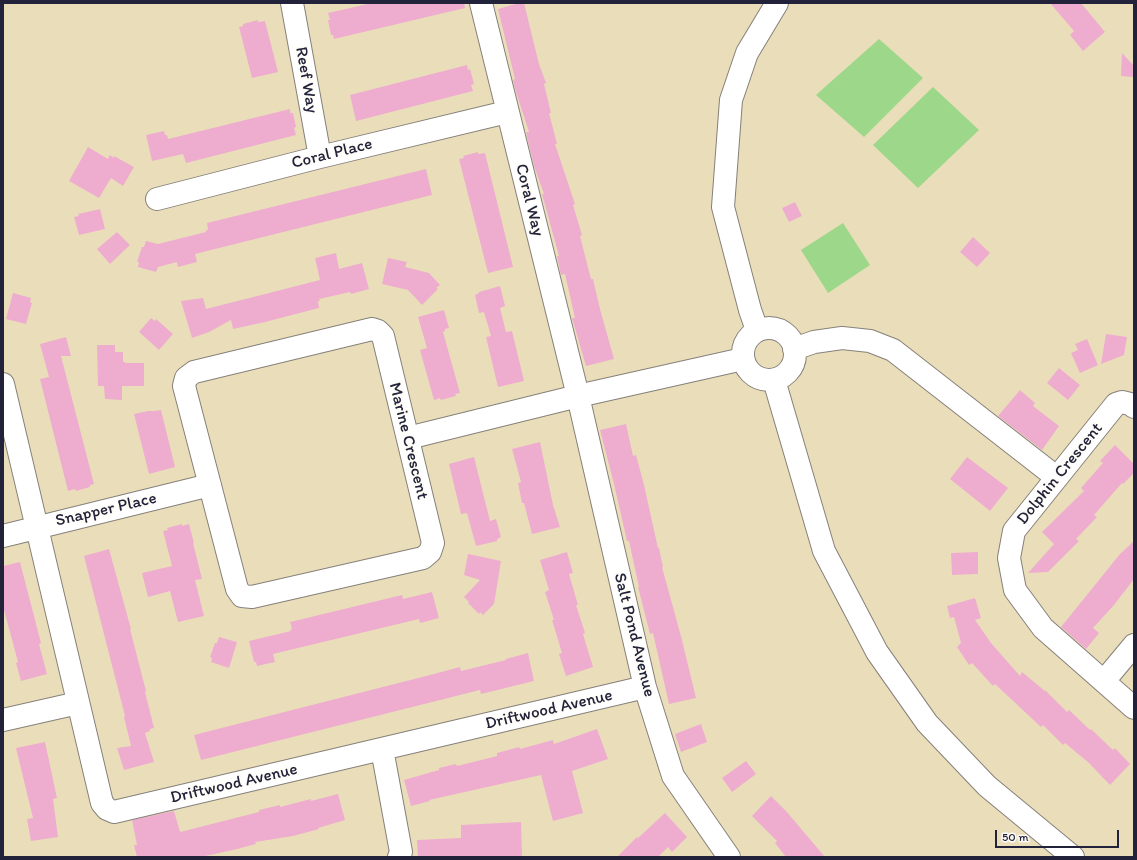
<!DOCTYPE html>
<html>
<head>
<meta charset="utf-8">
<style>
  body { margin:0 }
  #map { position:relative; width:1137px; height:860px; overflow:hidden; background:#eadeba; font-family:Itim,sans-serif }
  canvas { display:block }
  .frame { position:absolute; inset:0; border:4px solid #22223b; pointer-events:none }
  .scale { position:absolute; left:995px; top:830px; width:124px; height:18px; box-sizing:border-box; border:2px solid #22223b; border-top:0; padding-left:5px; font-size:12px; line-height:14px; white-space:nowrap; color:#22223b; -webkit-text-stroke:3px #fdfcf7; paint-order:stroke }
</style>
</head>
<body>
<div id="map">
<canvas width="1137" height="860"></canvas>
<div class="frame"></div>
<div class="scale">50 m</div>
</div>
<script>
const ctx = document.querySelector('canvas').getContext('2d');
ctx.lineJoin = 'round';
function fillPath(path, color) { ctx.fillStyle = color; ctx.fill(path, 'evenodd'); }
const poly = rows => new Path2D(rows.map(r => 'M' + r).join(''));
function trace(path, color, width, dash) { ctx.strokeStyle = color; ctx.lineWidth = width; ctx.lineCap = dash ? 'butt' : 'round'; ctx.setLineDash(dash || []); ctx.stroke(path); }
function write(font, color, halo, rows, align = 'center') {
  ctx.font = font + ' Itim,sans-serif'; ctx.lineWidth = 3.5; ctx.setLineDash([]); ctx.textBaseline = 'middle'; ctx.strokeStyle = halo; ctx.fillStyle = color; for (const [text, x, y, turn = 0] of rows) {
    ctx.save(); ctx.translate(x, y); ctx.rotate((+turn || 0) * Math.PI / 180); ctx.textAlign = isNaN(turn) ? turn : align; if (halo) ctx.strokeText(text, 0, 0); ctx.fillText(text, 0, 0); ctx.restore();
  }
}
fillPath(poly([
  [879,39,923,78,864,137,816,95],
  [933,87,979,130,918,188,873,145],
  [843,223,870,265,828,293,801,250]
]), '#9cd78a');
fillPath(poly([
  [372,3,464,3,465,8,334,39,333,35,331,35,328,20,330,20,328,13],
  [519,3,524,3,539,64,546,83,544,84,551,113,549,113,557,144,555,144,575,204,573,205,582,235,580,236,591,279,593,279,600,309,614,359,586,366,572,318,575,318,565,274,561,275,557,256,559,256,542,194,544,194,534,166,527,137,526,132,529,132,516,92,513,80,515,79,498,9],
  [1050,3,1081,3,1105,32,1083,51,1070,35,1074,31],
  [258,20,258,22,265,21,278,72,252,78,239,27,243,26,243,24],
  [1122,53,1134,66,1134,77,1121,76],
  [467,65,468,70,470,69,474,84,471,85,473,91,356,121,350,95],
  [290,109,290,113,293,113,296,127,294,128,296,135,186,163,183,154,152,161,146,135,164,131,165,135,167,135,168,139],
  [88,147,108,159,110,155,114,158,114,156,134,167,123,186,111,178,99,198,69,181],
  [478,152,478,154,485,153,513,267,488,273,459,159,464,158,463,156],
  [426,169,432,195,195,254,197,262,178,267,177,262,158,267,156,272,138,267,139,262,137,262,142,247,144,247,146,241,158,244,206,232,206,230,208,230,207,223],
  [795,202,802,216,789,222,782,208],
  [100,209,105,229,79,235,74,217,79,216,78,214],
  [117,232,130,245,110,264,97,249],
  [973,237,990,253,977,267,960,252],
  [336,253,339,269,362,263,369,289,351,294,350,292,319,299,320,301,318,301,319,308,265,322,233,329,231,320,209,332,192,338,181,301,203,298,206,309,320,280,315,258],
  [388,258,407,262,405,267,429,273,440,285,436,288,438,289,422,305,408,290,382,284],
  [500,286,505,306,500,308,506,332,512,331,524,381,498,387,486,337,491,336,484,312,479,313,475,295,479,293,479,292],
  [13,293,31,298,30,302,32,303,26,324,6,319],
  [444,310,449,328,445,329,445,331,443,332,460,393,455,394,456,396,441,400,440,398,434,400,420,350,427,348,418,317],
  [151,318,155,321,156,319,173,334,159,350,139,332],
  [1106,334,1127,337,1124,355,1101,364],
  [66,337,71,356,61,356,94,484,90,485,90,487,76,491,75,489,68,491,40,379,49,377,40,344],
  [1087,339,1098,365,1080,373,1071,353,1078,350,1075,344],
  [97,345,115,345,115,352,123,352,123,362,125,362,125,363,144,363,144,386,122,386,122,400,105,399,104,386,98,386],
  [1059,368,1080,385,1068,400,1047,383],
  [1020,390,1035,403,1033,406,1059,426,1042,450,998,416],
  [161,410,175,467,149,474,134,414,148,411,154,411],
  [626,424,633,456,636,455,644,485,658,548,659,548,663,567,662,567,682,640,696,698,669,704,653,633,650,634,638,587,639,587,629,541,627,541,614,484,600,430],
  [540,442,553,505,560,527,532,534,524,503,522,503,518,483,521,482,512,449],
  [1115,445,1134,464,1134,473,1123,484,1122,483,1094,515,1097,517,1076,539,1079,541,1048,572,1028,573,1054,544,1042,532,1084,491,1081,488,1103,463,1100,461],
  [474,457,490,521,496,519,501,537,497,539,497,541,476,546,467,513,461,514,449,464],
  [967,457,1008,488,990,511,950,479],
  [182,524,182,526,189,524,194,543,193,543,202,579,195,580,204,616,178,622,170,591,148,597,142,573,172,566,163,531,168,530,167,528],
  [1134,541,1134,579,1114,605,1093,628,1099,633,1086,649,1061,627,1120,554],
  [109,549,131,629,130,629,146,691,145,692,154,728,150,729,150,731,145,733,154,762,124,770,117,748,131,746,124,717,125,716,84,556],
  [567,552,573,573,569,574,578,605,576,605,585,633,583,634,593,667,566,676,559,654,562,653,552,620,554,620,545,592,549,590,540,560],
  [978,552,978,574,952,575,951,553],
  [468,554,501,561,494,604,483,615,480,612,479,614,468,603,469,602,464,597,480,580,464,575],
  [20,562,41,643,39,644,47,674,21,681,16,663,18,662,3,606,3,566],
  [432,592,439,618,420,623,419,619,273,654,275,662,257,666,256,662,254,662,249,641,291,631,290,630,292,629,290,622,402,595,403,599],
  [975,598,981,618,975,620,991,643,1020,676,1022,672,1045,691,1045,690,1067,712,1069,710,1090,730,1091,729,1113,750,1115,748,1130,764,1110,785,1089,763,1065,743,1063,745,1043,725,1041,727,995,684,993,686,972,663,969,665,957,647,961,643,954,617,950,618,947,606],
  [219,637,237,642,229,668,211,662,212,658,210,657,215,643,217,643],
  [528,653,534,681,481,694,480,690,201,760,194,735,430,675,460,667,461,671,506,660,506,659],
  [701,724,707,742,681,752,675,734],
  [597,729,608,759,572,771,583,813,553,821,541,775,429,800,430,801,411,806,404,780,439,770,439,768,456,764,457,766,497,756,497,753,519,747,520,749,553,740,554,744],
  [45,742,57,798,53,799,58,837,31,841,27,819,33,818,16,748],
  [746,761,756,774,732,792,722,778],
  [338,794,345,820,318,828,319,829,293,836,255,842,256,844,237,849,201,857,137,857,134,845,137,845,132,820,174,811,180,832,259,812,259,810,280,805,280,807,311,799,311,801],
  [771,796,786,811,825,857,786,857,775,843,777,841,752,816],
  [665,813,687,837,672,852,668,847,658,857,617,857,637,837,638,838],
  [521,822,522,857,418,857,417,840,461,838,461,825]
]), '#eeadce');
const minor = poly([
  [292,3,320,157],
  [481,3,578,396,645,687,673,776,729,857],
  [157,199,320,157,507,112],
  '743 354a26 26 0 1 1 52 0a26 26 0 1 1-52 0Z',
  [372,329,378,331,383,336,433,543,430,552,423,558,252,597,242,596,237,589,184,386,186,378,194,372,372,329],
  [757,330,750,310,723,207,731,100,747,53,777,3],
  [794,349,814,342,842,338,870,341,893,350,1056,477],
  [774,380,824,551,877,652,927,723,987,786,1073,857],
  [3,384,102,803,107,809,114,812,645,687],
  [1134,407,1130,404,1122,402,1116,404,1014,531,1009,558,1015,590,1043,628,1134,708],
  [408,438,578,396,743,359],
  [3,536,210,485],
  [1104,681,1134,645],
  [3,720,78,703],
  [382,749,401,852,399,857]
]);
trace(minor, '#86807a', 24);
trace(minor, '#fff', 22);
write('17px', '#22223b', '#fdfcf7', [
  ["Reef Way",306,80,80],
  ["Coral Place",332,154,-14],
  ["Coral Way",529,200,76],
  ["Marine Crescent",408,441,76],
  ["Dolphin Crescent",1060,474,-51],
  ["Snapper Place",106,510,-13],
  ["Salt Pond Avenue",634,635,76],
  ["Driftwood Avenue",549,710,-13],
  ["Driftwood Avenue",234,784,-13]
]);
</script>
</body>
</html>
